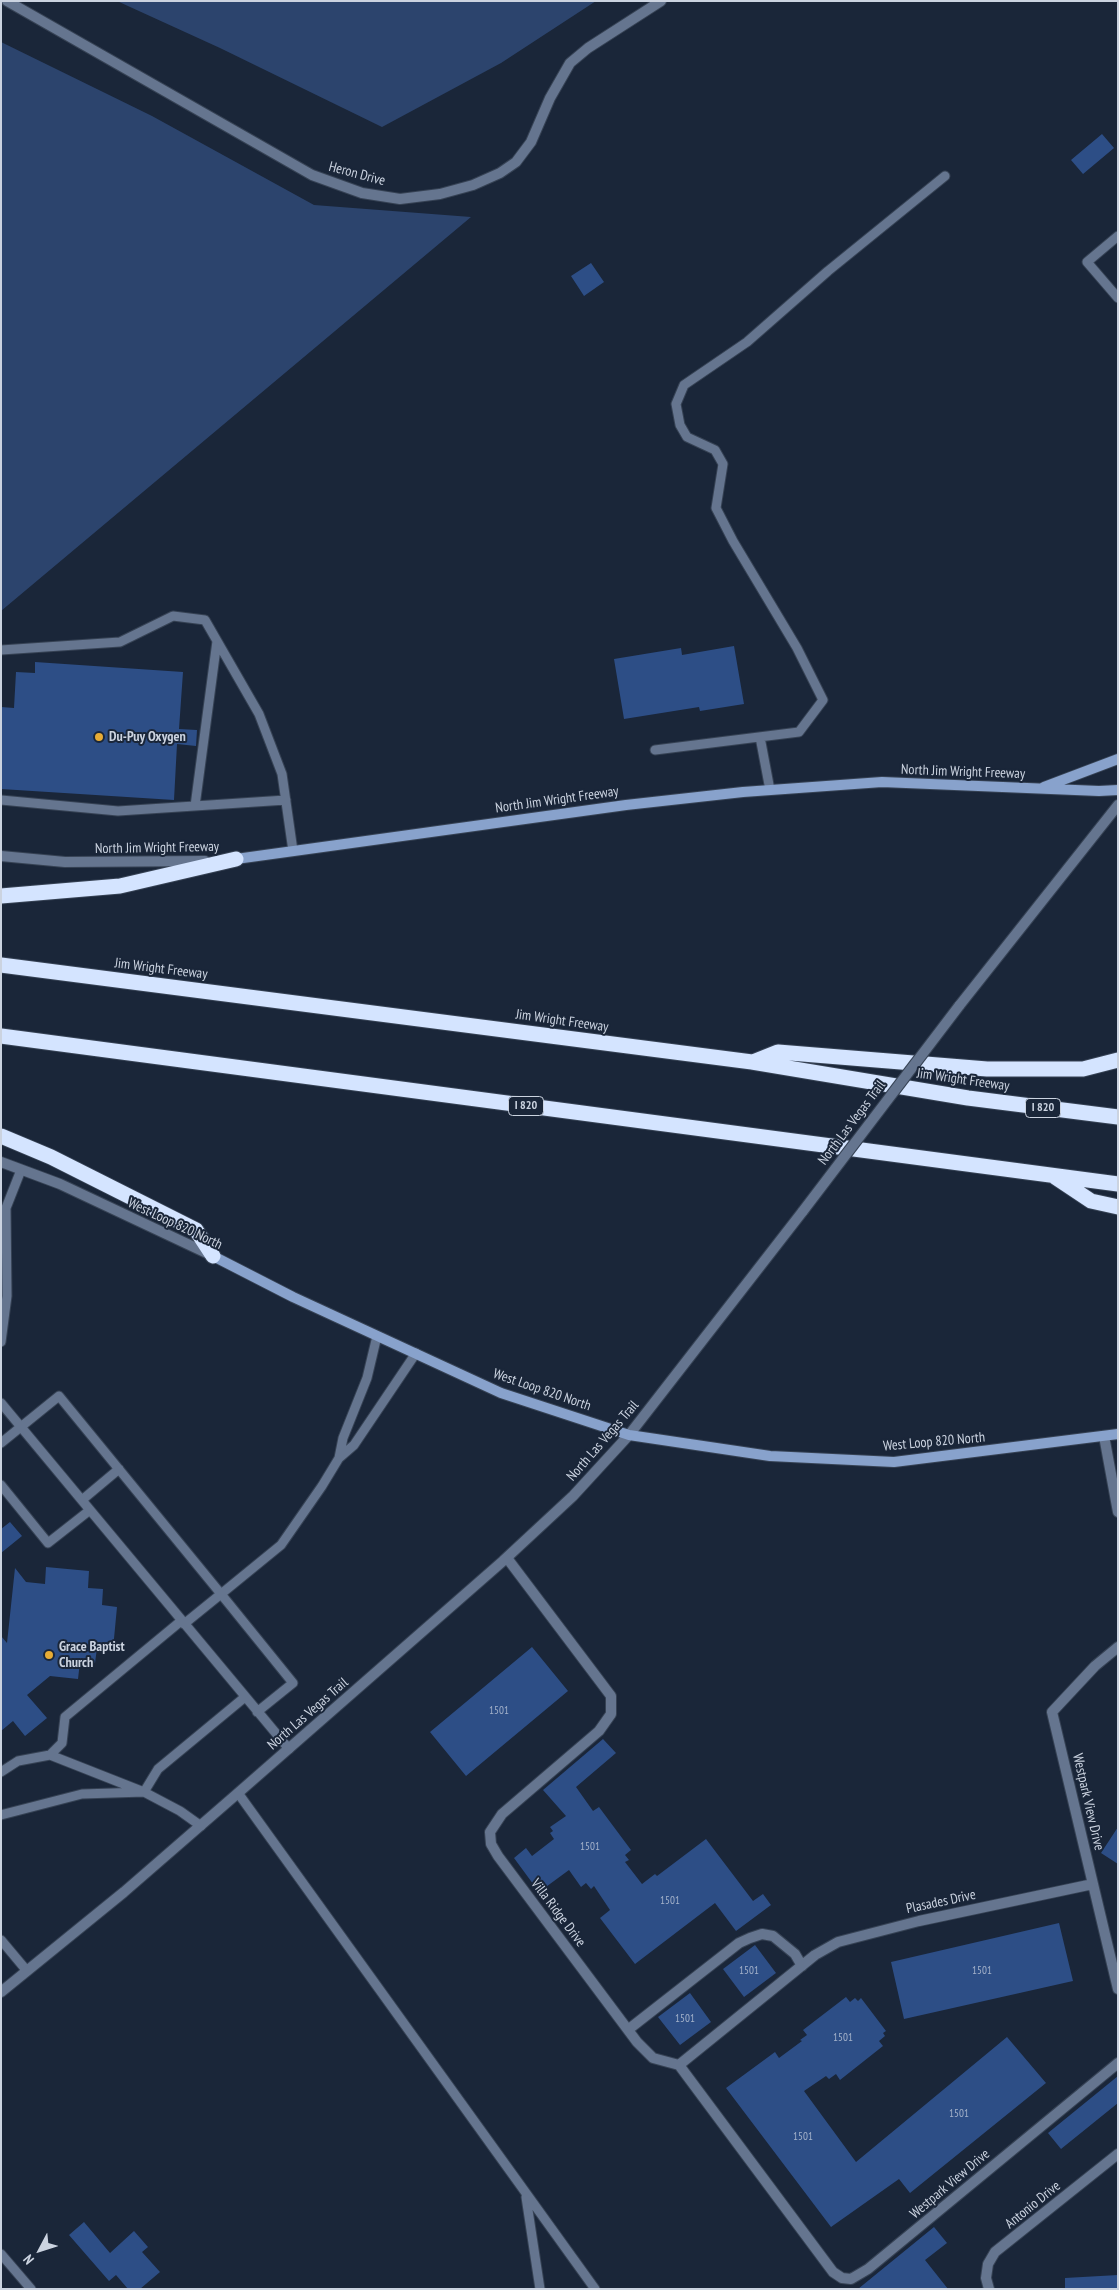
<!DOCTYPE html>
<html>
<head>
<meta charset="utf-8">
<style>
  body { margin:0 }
  #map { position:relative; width:1119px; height:2290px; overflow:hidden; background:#1a2639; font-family:"PT Sans Narrow",sans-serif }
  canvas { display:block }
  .frame { position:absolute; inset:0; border:2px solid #cbd3e0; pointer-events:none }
  .north { position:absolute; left:15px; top:2225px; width:50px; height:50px; -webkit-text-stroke:4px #1a2639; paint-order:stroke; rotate:230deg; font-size:14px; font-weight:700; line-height:20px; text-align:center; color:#cbd3e0 }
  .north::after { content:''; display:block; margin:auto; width:18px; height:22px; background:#cbd3e0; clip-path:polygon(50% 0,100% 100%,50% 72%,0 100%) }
</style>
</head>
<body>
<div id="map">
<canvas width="1119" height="2290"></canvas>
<div class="frame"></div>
<div class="north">N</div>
</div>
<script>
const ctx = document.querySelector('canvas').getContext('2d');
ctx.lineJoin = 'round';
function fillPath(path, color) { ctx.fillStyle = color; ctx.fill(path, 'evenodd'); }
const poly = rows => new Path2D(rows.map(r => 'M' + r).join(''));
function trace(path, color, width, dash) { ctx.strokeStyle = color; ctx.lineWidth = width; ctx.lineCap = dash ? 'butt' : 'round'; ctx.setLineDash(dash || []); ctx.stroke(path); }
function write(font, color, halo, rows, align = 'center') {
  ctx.font = font + ' "PT Sans Narrow",sans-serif'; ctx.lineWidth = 4; ctx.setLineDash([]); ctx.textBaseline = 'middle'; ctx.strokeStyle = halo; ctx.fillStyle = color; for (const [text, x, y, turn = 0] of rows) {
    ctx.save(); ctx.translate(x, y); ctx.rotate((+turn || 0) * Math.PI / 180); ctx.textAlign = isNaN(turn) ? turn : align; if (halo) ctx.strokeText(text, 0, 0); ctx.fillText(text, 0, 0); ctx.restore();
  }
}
fillPath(poly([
  [117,1,596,1,501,63,382,127,220,48],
  [1,42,152,116,314,205,471,217,1,611]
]), '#2c446d');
fillPath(poly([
  [1102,134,1114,148,1083,174,1071,160],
  [591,263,604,282,584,296,571,276],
  [734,646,744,704,700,711,699,707,624,719,614,659,681,648,682,655],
  [35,662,183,672,179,729,197,730,196,746,177,744,174,800,1,789,1,707,14,708,16,672,35,673],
  [10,1522,22,1536,1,1553,1,1529],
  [46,1567,89,1571,88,1588,103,1589,102,1605,117,1607,113,1649,97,1648,95,1663,80,1662,78,1679,50,1676,27,1695,47,1718,25,1736,13,1721,1,1731,1,1636,7,1643,15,1568,26,1582,45,1584],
  [532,1647,568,1691,466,1776,430,1732],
  [603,1739,616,1753,576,1787,593,1811,599,1807,631,1850,625,1855,629,1860,625,1862,642,1884,655,1874,657,1876,706,1839,753,1901,763,1894,771,1905,736,1931,715,1903,635,1964,600,1918,610,1910,594,1886,591,1889,586,1883,581,1887,569,1870,539,1892,514,1858,526,1848,532,1856,554,1839,550,1833,553,1831,550,1827,566,1816,543,1790],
  [1118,1827,1118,1864,1101,1853],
  [1059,1923,1073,1981,904,2019,891,1962],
  [755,1945,776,1973,744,1997,723,1969],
  [690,1993,711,2022,680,2045,658,2017],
  [846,1997,850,2002,855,1998,858,2001,861,1998,886,2031,883,2033,885,2036,879,2041,883,2046,840,2080,836,2074,829,2079,826,2076,804,2091,856,2162,1007,2037,1046,2083,910,2193,899,2179,831,2227,726,2088,775,2052,779,2058,802,2041,800,2040,807,2035,803,2030],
  [1118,2076,1118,2103,1061,2149,1048,2133],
  [84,2222,110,2253,134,2231,148,2247,142,2252,160,2272,140,2289,128,2289,116,2275,109,2281,69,2235],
  [934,2227,947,2243,925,2260,948,2289,858,2289],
  [1118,2275,1118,2289,1065,2289,1065,2278]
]), '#2d4e86');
const service = poly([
  [1118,236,1087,262,1118,298],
  [1,650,120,642,173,616,205,620,259,714,282,774,293,851],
  [760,737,770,790],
  [655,750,799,732,823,700,797,648,733,541,716,508,723,464,715,450,687,437,680,425,676,404,684,385,747,342,828,271,945,176],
  [1,800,118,811,286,800],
  [195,806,217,641],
  [1,1342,7,1296,6,1208,21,1170],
  [1,1403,90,1510],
  [1,1443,59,1396,221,1594,281,1545,322,1486,339,1458,343,1438,367,1378,377,1336],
  [339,1458,354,1445,416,1353],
  [1,1485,48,1543,90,1510,289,1749],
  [82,1500,119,1469],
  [184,1624,221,1594,293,1683,257,1712],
  [50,1755,144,1792,158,1769,245,1697],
  [1,1772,18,1761,50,1755,62,1743,65,1717,181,1621],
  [238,1793,595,2289],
  [1,1815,82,1794,144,1792,180,1811,201,1826],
  [1,1940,27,1971],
  [526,2197,540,2289],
  [1,2254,31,2289]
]);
const minor = poly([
  [1104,1436,1118,1512],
  [507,1558,611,1696,611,1714,599,1731,502,1814,490,1832,491,1844,498,1856,637,2042,653,2058,679,2065,833,2272,842,2278,851,2279,868,2269,1118,2063],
  [1118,1647,1095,1666,1052,1712,1118,1989],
  [629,2029,739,1943,750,1938,762,1934,773,1936,795,1954,802,1966],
  [679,2065,815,1955,838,1942,919,1921,1093,1884],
  [989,2289,986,2278,988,2264,995,2252,1118,2154]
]);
const tertiary = poly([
  [7,1,312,175,362,193,400,199,440,194,473,185,500,173,516,162,531,142,550,98,570,63,588,48,661,1],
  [1,856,65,862,205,861],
  [959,1006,1118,805],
  [1,1162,60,1184,213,1256],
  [1,1992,124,1892,238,1793,503,1561,573,1496,629,1435,803,1211]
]);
const secondary = poly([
  [1044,787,1118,759],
  [236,859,626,805,743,792,882,782,1099,791,1118,790],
  [213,1256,293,1297,501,1393,629,1435,770,1456,894,1462,1118,1434]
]);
const motorway = poly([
  [1,896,120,886,236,859],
  [1,965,752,1062,968,1098,1118,1117],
  [1,1036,1118,1184],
  [753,1062,778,1052,987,1069,1083,1069,1118,1060],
  [1,1136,51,1157,196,1230,213,1256],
  [1055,1177,1091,1201,1118,1207]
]);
trace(service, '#364254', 11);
trace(minor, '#364254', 12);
trace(tertiary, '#364254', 12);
trace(secondary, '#364254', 12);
trace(motorway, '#364254', 17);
trace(service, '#65758f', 9);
trace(minor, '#65758f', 10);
trace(tertiary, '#65758f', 10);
trace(secondary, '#88a2cc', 10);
trace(motorway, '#d4e4ff', 15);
const tertiaryBridge = poly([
  [803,1211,959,1006]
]);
trace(tertiaryBridge, '#364254', 12, []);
trace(tertiaryBridge, '#65758f', 10);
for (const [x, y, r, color] of [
  [99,737,5,"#e7ac36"],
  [49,1655,5,"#e7ac36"]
]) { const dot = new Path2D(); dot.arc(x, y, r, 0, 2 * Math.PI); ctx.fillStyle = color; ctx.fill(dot); trace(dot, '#1a2639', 2); }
write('11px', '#a4b2ca', null, [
  ["1501",499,1711],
  ["1501",590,1847],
  ["1501",670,1901],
  ["1501",749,1971],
  ["1501",982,1971],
  ["1501",685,2019],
  ["1501",843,2038],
  ["1501",959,2114],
  ["1501",803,2137]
]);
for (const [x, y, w] of [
  [526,1106,35],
  [1043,1108,35]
]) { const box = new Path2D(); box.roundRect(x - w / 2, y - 9.5, w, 19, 4); ctx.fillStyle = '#1a2639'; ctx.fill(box); trace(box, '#cbd3e0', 1); }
write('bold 12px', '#cbd3e0', null, [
  ["I 820",526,1106],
  ["I 820",1043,1108]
]);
write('14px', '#cbd3e0', '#1a2639', [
  ["Heron Drive",357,174,15],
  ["North Jim Wright Freeway",963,772,2],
  ["North Jim Wright Freeway",557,800,-8],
  ["North Jim Wright Freeway",157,848,-1],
  ["Jim Wright Freeway",161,969,7],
  ["Jim Wright Freeway",562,1021,8],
  ["Jim Wright Freeway",963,1080,8],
  ["North Las Vegas Trail",852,1123,-53],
  ["West Loop 820 North",175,1224,25],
  ["West Loop 820 North",542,1390,19],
  ["North Las Vegas Trail",603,1441,-49],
  ["West Loop 820 North",934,1442,-5],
  ["North Las Vegas Trail",308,1714,-41],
  ["Westpark View Drive",1088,1802,77],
  ["Plasades Drive",941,1902,-12],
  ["Villa Ridge Drive",558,1913,53],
  ["Westpark View Drive",950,2184,-40],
  ["Antonio Drive",1033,2205,-39]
]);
write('bold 14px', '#cbd3e0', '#1a2639', [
  ["Du-Puy Oxygen",109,737],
  ["Grace Baptist",59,1647],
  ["Church",59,1663]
], 'left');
</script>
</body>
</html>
